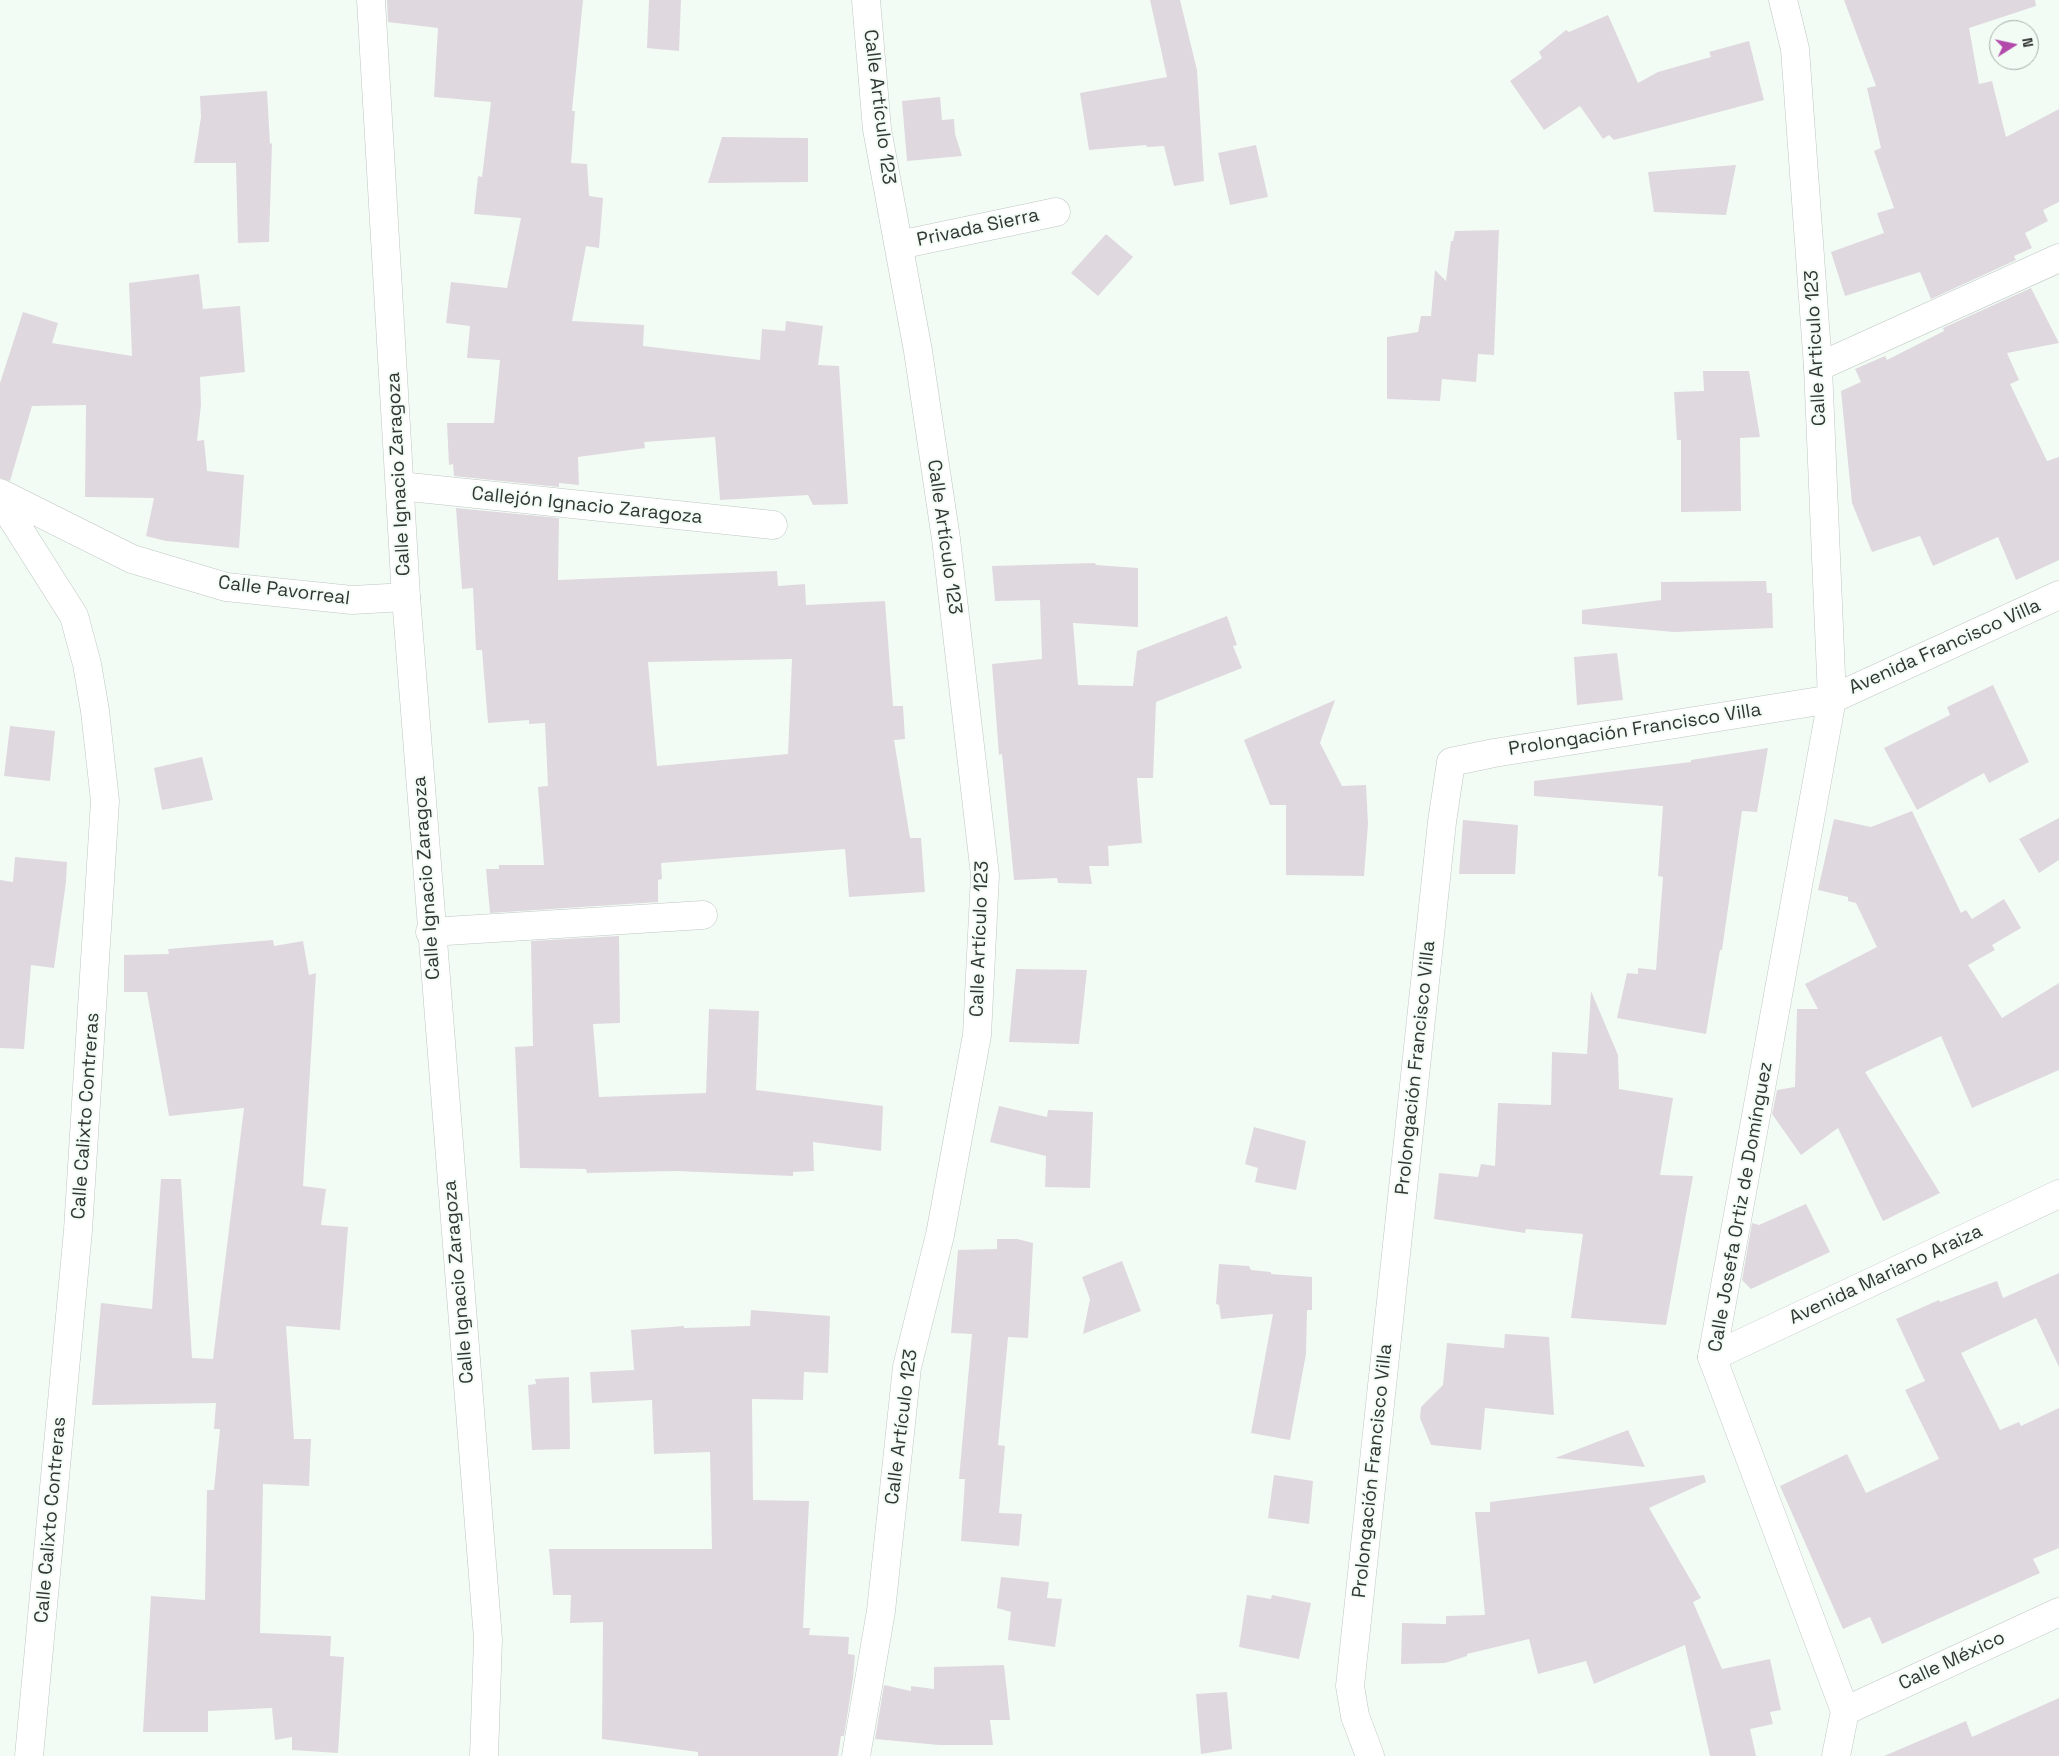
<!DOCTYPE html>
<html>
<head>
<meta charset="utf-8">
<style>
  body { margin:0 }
  #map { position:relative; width:2059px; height:1756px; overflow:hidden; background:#f2fcf5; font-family:"Space Grotesk",sans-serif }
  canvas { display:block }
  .north { position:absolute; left:1989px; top:20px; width:50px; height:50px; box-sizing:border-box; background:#f2fcf5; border:1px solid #a5ada7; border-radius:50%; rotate:80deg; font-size:14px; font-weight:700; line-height:20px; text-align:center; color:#323633 }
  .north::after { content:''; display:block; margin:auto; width:18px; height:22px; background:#b249ab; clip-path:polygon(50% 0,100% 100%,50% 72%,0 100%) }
</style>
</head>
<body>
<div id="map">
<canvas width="2059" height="1756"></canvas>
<div class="north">N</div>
</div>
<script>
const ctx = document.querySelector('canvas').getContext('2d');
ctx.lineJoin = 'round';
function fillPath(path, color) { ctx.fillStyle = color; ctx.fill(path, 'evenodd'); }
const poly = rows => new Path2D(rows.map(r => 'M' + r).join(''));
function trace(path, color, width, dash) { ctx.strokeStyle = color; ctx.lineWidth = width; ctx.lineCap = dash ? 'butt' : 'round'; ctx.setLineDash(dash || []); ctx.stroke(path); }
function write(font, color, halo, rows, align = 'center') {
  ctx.font = font + ' "Space Grotesk",sans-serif'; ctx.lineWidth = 4; ctx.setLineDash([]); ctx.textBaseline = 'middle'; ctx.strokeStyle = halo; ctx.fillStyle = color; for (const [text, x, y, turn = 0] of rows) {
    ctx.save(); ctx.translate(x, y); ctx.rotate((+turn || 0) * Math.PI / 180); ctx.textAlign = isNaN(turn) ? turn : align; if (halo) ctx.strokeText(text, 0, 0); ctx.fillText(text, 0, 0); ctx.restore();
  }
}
fillPath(poly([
  [387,0,583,0,572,111,575,111,571,163,587,164,589,196,603,198,599,248,586,246,572,321,644,325,643,346,760,360,762,329,785,331,786,321,823,326,818,365,839,366,848,504,813,505,808,495,720,500,715,437,644,442,645,448,578,457,579,485,559,483,559,487,454,476,453,464,449,465,447,423,494,423,500,360,467,358,470,326,446,323,451,282,507,288,521,218,474,214,478,176,482,177,491,102,434,97,438,28,388,22],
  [649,0,681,0,679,51,647,48],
  [1150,0,1180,0,1197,70,1204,181,1174,186,1164,146,1147,147,1146,145,1089,150,1080,93,1167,77],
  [1844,0,2035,0,2036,6,1969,28,1979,84,1992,81,2006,137,2059,109,2059,202,2043,210,2048,221,2025,233,2032,248,2014,256,2016,260,1931,299,1920,272,1845,296,1831,252,1884,233,1877,213,1894,208,1874,151,1881,148,1867,88,1876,86],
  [1608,15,1638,83,1658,72,1711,57,1709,52,1749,41,1764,100,1614,140,1609,135,1603,139,1580,106,1544,130,1510,81,1542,58,1539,52,1566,30,1569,32],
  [267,91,270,144,272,143,269,242,238,243,236,163,194,163,201,117,200,96],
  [940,97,942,120,954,119,955,134,962,156,907,161,902,101],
  [722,137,808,138,808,182,708,183],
  [1256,145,1268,197,1230,205,1218,153],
  [1736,165,1726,215,1654,212,1648,172],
  [1499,230,1494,355,1478,354,1476,382,1442,379,1440,401,1387,399,1387,337,1418,332,1421,316,1431,316,1435,270,1446,281,1451,241,1453,241,1455,231],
  [1106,234,1133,257,1098,296,1071,273],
  [199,274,203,309,240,306,245,372,200,377,201,405,197,441,204,440,207,471,244,475,239,548,166,541,146,536,154,498,85,497,86,405,32,406,10,481,0,478,0,383,23,312,58,323,52,343,132,356,129,283],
  [2031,288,2059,343,2007,353,2019,380,2010,384,2047,461,2059,457,2059,560,2016,580,1998,537,1933,566,1920,536,1872,552,1852,503,1841,391,1861,382,1855,369,1885,356,1887,360,1944,331,1943,328],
  [1703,371,1749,371,1760,437,1740,438,1741,511,1681,512,1681,440,1677,440,1674,392,1704,391],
  [456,508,559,518,558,580,777,571,778,586,805,584,806,605,885,601,893,706,903,706,905,739,894,740,910,838,921,838,925,892,849,897,845,849,661,863,662,879,658,880,658,902,490,913,486,869,499,869,499,865,544,865,538,787,548,786,545,723,529,724,529,720,488,723,482,650,476,650,473,588,462,589],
  [792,659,788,754,657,766,648,662],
  [1095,563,1096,565,1138,568,1138,627,1073,623,1078,685,1133,686,1137,651,1227,616,1237,645,1233,646,1242,668,1156,702,1153,778,1137,778,1142,843,1108,846,1109,866,1089,866,1092,884,1058,883,1057,878,1014,880,1002,754,999,755,992,664,1042,659,1040,600,995,601,992,566],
  [1766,581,1767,593,1772,593,1773,628,1674,632,1582,624,1582,610,1661,600,1661,582],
  [1617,653,1623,700,1577,705,1574,657],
  [1993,685,2029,762,1989,783,1984,773,1917,810,1884,748,1950,715,1947,707],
  [1335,700,1320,743,1342,786,1366,785,1368,824,1364,876,1286,875,1286,805,1270,805,1244,740],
  [10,726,55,731,50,781,4,776],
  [1768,748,1757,812,1742,811,1722,950,1720,950,1706,1034,1617,1018,1627,973,1638,974,1638,968,1656,970,1663,877,1658,876,1663,806,1534,796,1534,781,1691,762,1691,760],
  [202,757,213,800,162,810,154,768],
  [1912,811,1961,913,1966,910,1972,919,2004,899,2021,928,1992,945,1995,950,1968,965,2002,1018,2059,983,2059,1070,1972,1108,1941,1036,1865,1072,1940,1193,1883,1221,1838,1128,1801,1155,1772,1114,1777,1090,1795,1087,1797,1009,1818,1009,1805,984,1877,947,1856,903,1848,901,1848,897,1818,890,1834,819,1871,827],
  [2059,818,2059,860,2039,873,2019,839],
  [1463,820,1518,825,1515,874,1459,874],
  [15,857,67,862,66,882,54,968,31,965,24,1049,0,1048,0,880,13,882],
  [619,936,620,1023,593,1024,599,1097,706,1093,709,1009,759,1011,756,1090,883,1106,881,1151,813,1142,814,1171,793,1172,793,1176,676,1171,587,1173,586,1169,520,1168,515,1047,533,1046,531,941],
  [273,940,274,946,303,941,309,975,316,973,303,1186,326,1189,321,1225,348,1227,340,1330,286,1326,294,1439,311,1439,309,1486,263,1484,260,1633,331,1636,330,1656,344,1657,338,1753,292,1750,292,1737,275,1740,272,1708,208,1711,208,1732,143,1732,151,1596,205,1600,207,1490,214,1490,220,1429,214,1429,216,1403,92,1405,101,1303,152,1309,161,1179,181,1179,192,1358,213,1359,244,1108,169,1116,147,992,124,992,124,955,169,954,168,949],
  [1016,969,1087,970,1079,1044,1009,1042],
  [1591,991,1618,1055,1619,1089,1673,1098,1660,1175,1693,1176,1666,1325,1571,1318,1583,1234,1526,1229,1525,1233,1434,1219,1439,1173,1478,1177,1481,1164,1495,1166,1498,1103,1551,1105,1552,1052,1587,1054],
  [999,1106,1047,1117,1048,1110,1093,1112,1090,1188,1045,1187,1046,1156,990,1142],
  [1254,1127,1306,1141,1296,1190,1255,1182,1258,1168,1245,1164],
  [1806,1204,1830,1252,1751,1289,1742,1280,1752,1223,1759,1225],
  [997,1239,1017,1239,1033,1243,1028,1338,1008,1337,998,1445,1005,1446,999,1513,1022,1514,1019,1546,961,1541,965,1479,959,1479,972,1334,951,1333,958,1250,997,1249],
  [1122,1261,1141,1311,1083,1334,1090,1299,1082,1277],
  [1219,1264,1249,1266,1251,1270,1271,1272,1271,1274,1312,1277,1312,1310,1307,1310,1306,1354,1290,1440,1251,1433,1273,1314,1221,1319,1219,1305,1216,1304],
  [2059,1273,2059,1367,2036,1318,1961,1353,2000,1430,2019,1422,2021,1426,2059,1408,2059,1548,2033,1559,2040,1573,1882,1644,1870,1617,1843,1629,1780,1486,1847,1454,1866,1493,1939,1459,1905,1390,1925,1381,1896,1319,1939,1300,1940,1302,1997,1281,2003,1298],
  [751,1310,830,1316,828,1373,804,1372,803,1400,752,1399,753,1500,809,1501,803,1628,810,1628,809,1635,849,1637,848,1654,855,1655,853,1679,844,1736,841,1736,838,1756,698,1756,698,1752,602,1739,603,1622,570,1623,571,1595,553,1595,549,1549,712,1549,710,1452,654,1454,652,1400,592,1403,590,1372,634,1370,631,1330,684,1326,684,1328,750,1326],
  [1505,1334,1549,1337,1554,1415,1485,1408,1481,1450,1431,1445,1420,1418,1421,1407,1443,1385,1447,1343,1504,1348],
  [569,1377,570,1449,532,1450,528,1385,536,1384,535,1379],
  [1628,1430,1645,1467,1555,1458],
  [1274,1475,1313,1481,1309,1524,1268,1518],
  [1704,1475,1706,1482,1649,1508,1701,1598,1693,1602,1722,1669,1770,1659,1781,1710,1770,1712,1773,1724,1750,1729,1756,1756,1710,1756,1685,1645,1594,1684,1586,1661,1538,1674,1529,1639,1467,1654,1467,1656,1445,1663,1401,1664,1402,1623,1446,1624,1446,1616,1485,1615,1475,1512,1490,1512,1490,1502],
  [1001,1577,1049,1582,1047,1598,1062,1599,1055,1647,1008,1640,1011,1612,997,1608],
  [1247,1595,1271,1599,1272,1595,1311,1603,1299,1659,1239,1647],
  [1004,1665,1010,1720,990,1720,993,1745,939,1745,875,1739,884,1685,911,1691,911,1686,934,1689,934,1667],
  [1227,1692,1232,1749,1201,1754,1196,1694],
  [2059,1698,2059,1756,1884,1756,1966,1721,1972,1737]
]), '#e0d8df');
const minor = poly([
  [899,245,1056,212],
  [1818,367,2059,258],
  [400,486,773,525],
  [0,493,132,559,226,587,352,600,406,597],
  [0,499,74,616,87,664,95,711,105,801,78,1230,29,1756],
  [430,932,703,915],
  [1712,1357,2059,1194],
  [1845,1711,2059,1612],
  [1370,1756,1355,1716,1350,1686,1442,822,1451,762,1494,753,1832,699]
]);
const tertiary = poly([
  [371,0,406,597,488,1639,484,1756],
  [856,1756,881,1611,907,1367,940,1235,977,1035,985,875,946,539,918,351,877,129,866,0]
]);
const secondary = poly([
  [1783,0,1795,49,1818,367,1832,699,1712,1357,1845,1711,1836,1756],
  [1832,699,2059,595]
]);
trace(minor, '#bec7c1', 29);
trace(tertiary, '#bec7c1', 29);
trace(secondary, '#bec7c1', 29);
trace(minor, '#fff', 28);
trace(tertiary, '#fff', 28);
trace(secondary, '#fff', 28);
write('19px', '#323633', '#f2fcf5', [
  ["Calle Artículo 123",879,107,83],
  ["Privada Sierra",978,228,-12],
  ["Calle Articulo 123",1816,348,-93],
  ["Calle Ignacio Zaragoza",399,474,-93],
  ["Callejón Ignacio Zaragoza",587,506,6],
  ["Calle Artículo 123",944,537,82],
  ["Calle Pavorreal",284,591,7],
  ["Avenida Francisco Villa",1945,647,-24],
  ["Prolongación Francisco Villa",1635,730,-9],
  ["Calle Ignacio Zaragoza",427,878,-94],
  ["Calle Artículo 123",980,939,-88],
  ["Prolongación Francisco Villa",1416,1068,-84],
  ["Calle Calixto Contreras",86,1116,-86],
  ["Calle Josefa Ortiz de Domínguez",1741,1207,-80],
  ["Avenida Mariano Araiza",1886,1275,-25],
  ["Calle Ignacio Zaragoza",459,1282,-95],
  ["Calle Artículo 123",902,1427,-83],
  ["Prolongación Francisco Villa",1373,1471,-84],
  ["Calle Calixto Contreras",51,1520,-85],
  ["Calle México",1952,1661,-25]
]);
</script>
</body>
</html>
